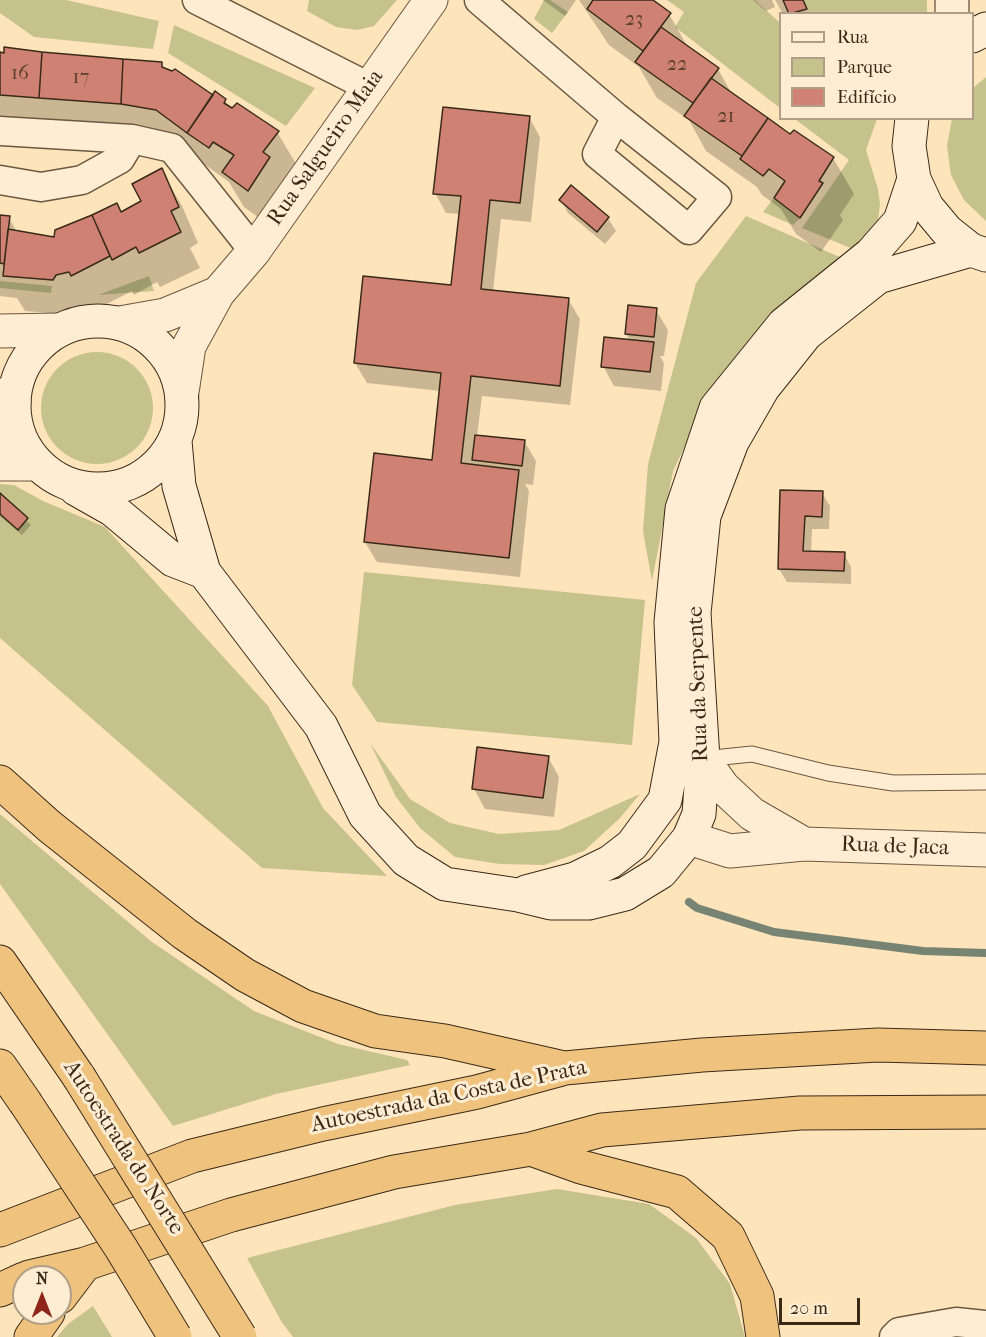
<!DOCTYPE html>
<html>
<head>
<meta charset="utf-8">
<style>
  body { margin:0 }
  #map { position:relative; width:986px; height:1337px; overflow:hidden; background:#fee4ba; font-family:"IM FELL French Canon",serif }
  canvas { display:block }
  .legend { position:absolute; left:779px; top:12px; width:195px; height:108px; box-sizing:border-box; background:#feedd2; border:2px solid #af9f88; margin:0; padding:8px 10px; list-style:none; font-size:18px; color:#392a18 }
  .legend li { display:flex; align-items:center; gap:12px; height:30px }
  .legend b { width:30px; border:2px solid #af9f88 }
  .north { position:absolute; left:12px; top:1265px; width:60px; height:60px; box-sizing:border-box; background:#feedd2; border:2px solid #af9f88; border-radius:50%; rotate:0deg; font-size:16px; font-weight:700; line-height:24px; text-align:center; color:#392a18 }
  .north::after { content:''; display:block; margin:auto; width:21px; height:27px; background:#8f2418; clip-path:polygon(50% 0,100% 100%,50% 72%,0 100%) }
  .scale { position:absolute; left:779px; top:1298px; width:81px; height:27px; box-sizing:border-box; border:3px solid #392a18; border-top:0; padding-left:8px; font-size:18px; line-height:21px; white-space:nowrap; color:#392a18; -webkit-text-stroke:4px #feedd2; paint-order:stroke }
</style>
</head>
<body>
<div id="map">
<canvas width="986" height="1337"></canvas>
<ul class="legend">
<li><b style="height:8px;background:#feedd2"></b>Rua</li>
<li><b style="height:16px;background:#c6c28b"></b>Parque</li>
<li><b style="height:16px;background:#cf8274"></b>Edifício</li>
</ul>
<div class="north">N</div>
<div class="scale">20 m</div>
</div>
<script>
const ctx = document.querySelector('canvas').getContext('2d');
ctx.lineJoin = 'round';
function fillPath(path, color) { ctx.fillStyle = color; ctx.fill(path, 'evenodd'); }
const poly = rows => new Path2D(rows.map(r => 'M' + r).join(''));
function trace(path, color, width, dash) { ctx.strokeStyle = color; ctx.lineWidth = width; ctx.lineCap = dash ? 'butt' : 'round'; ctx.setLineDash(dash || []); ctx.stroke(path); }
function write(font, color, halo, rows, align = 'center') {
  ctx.font = font + ' "IM FELL French Canon",serif'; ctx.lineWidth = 6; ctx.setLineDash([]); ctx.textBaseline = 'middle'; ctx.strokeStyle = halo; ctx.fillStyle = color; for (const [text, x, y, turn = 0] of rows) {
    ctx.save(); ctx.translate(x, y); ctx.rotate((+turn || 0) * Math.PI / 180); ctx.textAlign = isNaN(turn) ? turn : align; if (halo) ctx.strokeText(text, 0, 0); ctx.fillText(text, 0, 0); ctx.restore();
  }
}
fillPath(poly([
  [0,0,66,0,159,21,153,49,34,37,0,13],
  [309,0,397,0,374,26,357,30,336,27,307,11],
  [544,0,550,0,568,12,552,33,534,19],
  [667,0,755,0,780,23,780,108,675,27,684,12],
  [803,0,927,0,927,13,809,13],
  [174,25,315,88,286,126,168,53],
  [986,77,986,221,964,200,951,175,947,146,952,119,972,118,973,88],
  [795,119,877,119,866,150,878,189,880,204,878,220,869,235,853,249,802,228,849,160],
  [774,198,800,218,793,225,763,212],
  [746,216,842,258,707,400,673,471,652,581,643,531,648,464,696,283],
  [149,276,154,291,98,295],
  [0,281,52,286,51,293,0,288],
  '41 408a56 56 0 1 1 112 0a56 56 0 1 1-112 0Z',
  [0,484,14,485,43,501,105,527,268,706,323,808,387,876,262,868,0,638],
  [364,572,645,600,632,745,377,722,352,685],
  [370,743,410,799,450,823,499,834,559,830,640,794,620,818,584,851,544,865,500,864,455,857,420,828,396,797],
  [0,814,152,942,254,1011,338,1044,407,1060,410,1065,276,1094,173,1126,0,884],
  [557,1189,649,1204,696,1238,730,1284,745,1337,293,1337,281,1321,247,1258,455,1205],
  [93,1306,112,1337,57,1337,68,1324]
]), '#c6c28b');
fillPath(poly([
  [543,0,576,0,565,16],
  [579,0,650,0,669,14,689,49,718,69,733,96,791,136,794,132,833,158,854,194,840,215,843,220,821,252,796,234,781,209,762,195,757,187,706,151,689,120,657,98,639,67,609,45],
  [753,0,772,0,775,7,766,11],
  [775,0,804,0,809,14,783,14],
  [0,54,161,63,165,70,213,98,225,100,229,108,277,132,298,167,269,225,244,207,229,182,178,145,0,125],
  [529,117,540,137,531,222,501,219,493,291,568,299,580,319,570,405,482,396,477,436,524,441,536,461,533,485,525,484,529,491,520,577,377,562,365,542,433,462,441,391,367,383,355,363,452,287,460,214,446,213,435,193],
  [161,170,182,206,198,243,190,248,200,268,160,287,157,282,134,295,132,291,93,311,91,307,76,310,74,315,25,311,17,298,0,296,0,217,9,218,17,232,55,238,57,231,117,205,121,213,143,202],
  [571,187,608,218,616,231,605,244,568,213,561,200],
  [656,310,668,330,664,356,660,356,664,363,661,391,614,386,603,366,630,341,626,334],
  [782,491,822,493,830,506,829,529,812,529,811,552,844,554,851,567,851,584,787,582,779,569],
  [0,495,31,525,22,535,0,516],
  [548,757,559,777,554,817,485,809,474,789]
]), '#0003');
trace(poly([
  [689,902,697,908,774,932,923,951,986,953]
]), '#778373', 8);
const building = poly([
  [653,0,671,13,643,51,587,9,593,0,653,0],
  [783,0,803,0,807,9,789,14,783,0],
  [661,27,719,68,693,103,635,62,661,27],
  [4,47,42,52,39,98,0,95,0,52,4,53,4,47],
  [42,52,123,59,121,104,39,98,42,52],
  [123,59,162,62,162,67,172,71,175,69,213,95,187,133,156,110,121,104,123,59],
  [711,78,768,118,742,156,684,116,711,78],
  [215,91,226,99,224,103,232,108,237,103,279,131,263,152,270,157,248,191,222,172,234,155,213,142,209,148,187,133,215,91],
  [443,107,530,116,520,203,490,200,481,289,569,298,560,386,471,376,461,463,519,470,509,558,364,542,374,453,432,460,441,373,354,363,363,276,451,285,461,196,433,194,443,107],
  [768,118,790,134,794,130,834,157,819,181,823,183,800,218,774,198,785,181,769,169,763,176,740,159,768,118],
  [162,168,179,207,171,211,181,232,139,253,136,247,112,260,92,215,117,203,121,212,141,201,132,184,162,168],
  [571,185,609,217,597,232,559,200,571,185],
  [0,215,10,216,4,264,0,263,0,215],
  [92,215,110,256,71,276,69,272,56,275,53,280,3,276,8,229,54,237,55,230,92,215],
  [628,305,657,308,654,337,625,334,628,305],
  [604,337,654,342,650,372,601,367,604,337],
  [475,435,525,440,522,466,472,460,475,435],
  [780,490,823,491,822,517,805,516,803,551,845,552,844,571,778,569,780,490],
  [0,493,28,518,18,530,0,514,0,493],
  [477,747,549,756,543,798,472,789,477,747]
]);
fillPath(building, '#cf8274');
trace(building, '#392a18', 1.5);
const service = poly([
  [703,759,752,754,828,773,893,783,986,782]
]);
const minor = poly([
  [197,0,369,87],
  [479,0,616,117,717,197,689,230,597,154,616,117],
  [0,131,132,139,172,148,254,251],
  [0,180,41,187,82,180,120,159,132,139],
  [894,1337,899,1332,956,1322,986,1325]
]);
const tertiary = poly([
  [120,323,165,315,218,293],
  [0,331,59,330],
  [182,392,189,346,218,293,254,251,431,0],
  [0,395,14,402],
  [0,448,16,427],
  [0,464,37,464],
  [703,759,723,787,752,814,804,844],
  [689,838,730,851,804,844,986,850]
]);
const secondary = poly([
  [952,0,952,14],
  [972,36,986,29],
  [912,118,909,146,914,179,927,207,947,231,971,250,986,255],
  '14 405a84 84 0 1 1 168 0a84 84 0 1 1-168 0Z',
  [175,441,179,486,204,572,321,726,365,815,406,860,445,884,518,895,551,903,589,903,625,894,661,872,689,838,699,814,703,759,694,613,704,516,732,442,763,388,806,334,878,277,971,250],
  [76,489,113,510,173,560,204,572],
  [526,892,575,879,610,862,632,845,665,800,676,742,671,622,682,509,716,408,784,324,871,254,900,221,914,179]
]);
const motorway = poly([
  [0,782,49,826,185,934,245,975,303,1006,375,1031,445,1041,560,1067],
  [0,962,79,1077],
  [0,1066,25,1102],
  [531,1149,581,1167,677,1192,728,1236,757,1296,763,1337],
  [0,1230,192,1156,323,1124,477,1092,565,1068,702,1055,878,1045,986,1048],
  [29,1277,85,1264,231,1215,394,1172,531,1149,602,1130,800,1113,986,1112],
  [0,1290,24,1279],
  [60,1297,85,1264],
  [31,1337,48,1313]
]);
trace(service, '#6a5840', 17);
trace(minor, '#6a5840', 31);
trace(tertiary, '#6a5840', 35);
trace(secondary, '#392a18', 35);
trace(motorway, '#392a18', 35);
trace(service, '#feedd2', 15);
trace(minor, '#feedd2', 28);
trace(tertiary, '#feedd2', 33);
trace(secondary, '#feedd2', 33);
trace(motorway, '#efc27d', 33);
const motorwayBridge = poly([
  [79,1077,240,1337],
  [25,1102,121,1248,175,1337]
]);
trace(motorwayBridge, '#392a18', 35, []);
trace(motorwayBridge, '#efc27d', 33);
write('20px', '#5e402f', null, [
  ["23",634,20],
  ["22",677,65],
  ["16",20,74],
  ["17",81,78],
  ["21",726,117]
]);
write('22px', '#392a18', '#feedd2', [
  ["Rua Salgueiro Maia",326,148,-55],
  ["Rua da Serpente",699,684,-92],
  ["Rua de Jaca",895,847,2],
  ["Autoestrada da Costa de Prata",449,1097,-12],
  ["Autoestrada do Norte",123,1148,57]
]);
</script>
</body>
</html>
